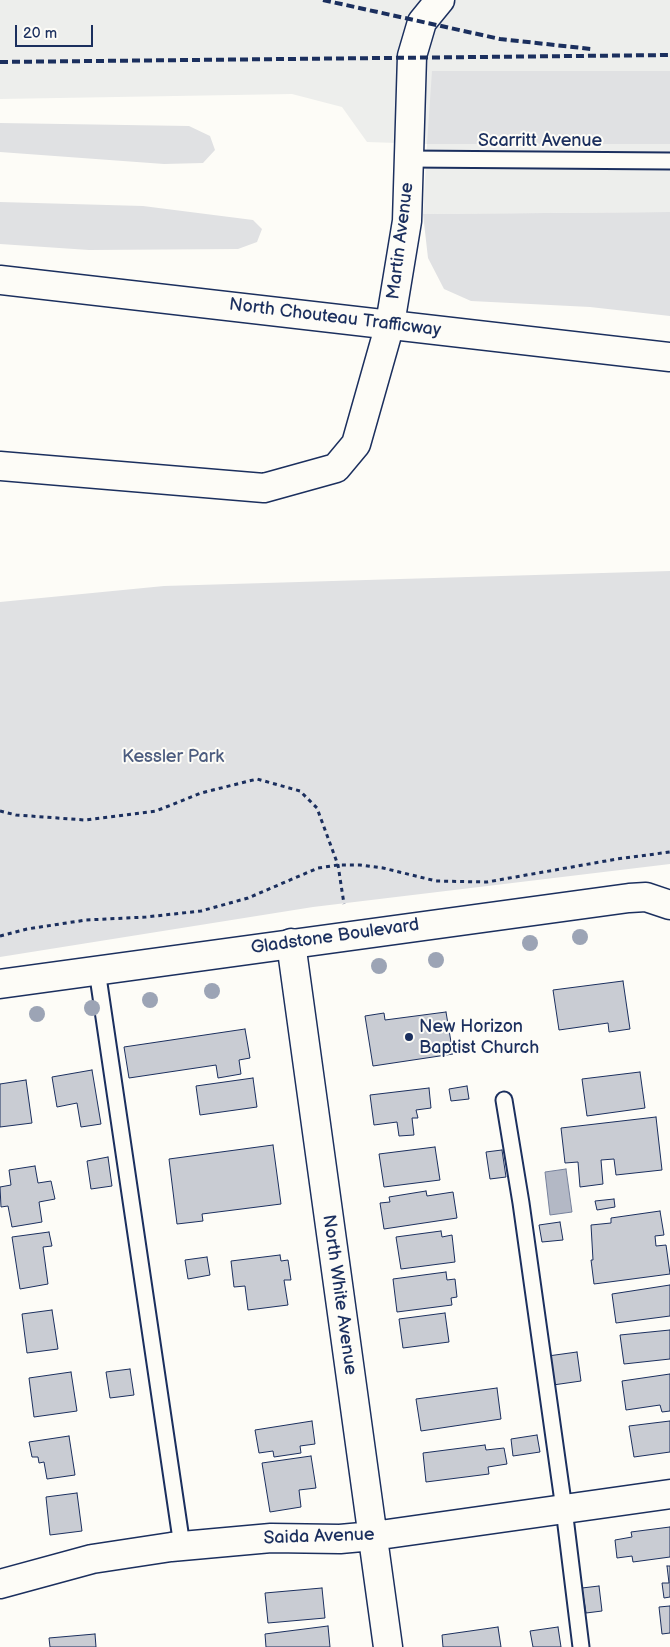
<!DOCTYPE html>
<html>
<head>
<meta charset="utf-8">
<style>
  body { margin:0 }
  #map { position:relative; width:670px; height:1647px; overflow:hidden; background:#fdfcf7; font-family:"Balsamiq Sans",sans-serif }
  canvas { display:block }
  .scale { position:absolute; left:15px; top:25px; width:78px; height:22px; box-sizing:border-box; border:2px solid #1b2f5e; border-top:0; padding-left:6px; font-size:15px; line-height:18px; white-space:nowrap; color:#1b2f5e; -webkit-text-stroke:4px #fdfcf7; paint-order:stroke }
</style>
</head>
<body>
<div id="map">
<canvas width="670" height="1647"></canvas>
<div class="scale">20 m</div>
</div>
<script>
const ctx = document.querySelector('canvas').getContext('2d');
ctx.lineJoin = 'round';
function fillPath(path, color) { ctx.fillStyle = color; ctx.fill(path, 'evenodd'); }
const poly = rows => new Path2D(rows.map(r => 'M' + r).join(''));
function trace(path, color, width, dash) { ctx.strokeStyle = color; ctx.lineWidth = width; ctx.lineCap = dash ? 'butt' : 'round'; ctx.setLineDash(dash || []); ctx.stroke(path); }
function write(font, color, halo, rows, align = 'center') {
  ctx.font = font + ' "Balsamiq Sans",sans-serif'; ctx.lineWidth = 4; ctx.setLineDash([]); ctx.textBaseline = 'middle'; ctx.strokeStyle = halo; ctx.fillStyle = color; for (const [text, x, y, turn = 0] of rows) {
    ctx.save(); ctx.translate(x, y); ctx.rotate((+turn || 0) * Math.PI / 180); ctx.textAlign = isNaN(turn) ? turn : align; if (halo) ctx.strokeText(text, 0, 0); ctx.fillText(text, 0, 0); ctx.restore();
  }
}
fillPath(poly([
  [0,0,670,0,670,73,428,144,670,144,670,212,423,214,427,144,367,142,342,107,292,94,0,99]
]), '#edeeec');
fillPath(poly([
  [432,71,670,71,670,144,427,144],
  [0,123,189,126,210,136,215,150,203,163,164,164,0,152],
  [0,202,143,206,253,220,262,229,257,242,238,249,89,250,0,244],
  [670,212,670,316,590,307,471,301,444,289,428,258,423,214],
  [670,571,670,864,313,907,0,957,0,602,164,586]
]), '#e0e1e3');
const water = poly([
  [566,1169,572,1212,550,1215,545,1172,566,1169]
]);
fillPath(water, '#b3b8c5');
trace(water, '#76819c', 1);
const building = poly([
  [623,981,630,1029,609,1032,608,1023,559,1030,553,990,623,981],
  [446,1012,453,1054,373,1066,365,1016,384,1013,385,1020,446,1012],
  [245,1029,250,1058,239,1060,241,1074,218,1078,216,1065,129,1078,124,1047,245,1029],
  [92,1070,101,1124,81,1127,77,1103,57,1107,52,1077,92,1070],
  [640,1072,645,1108,587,1116,582,1079,640,1072],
  [253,1078,257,1107,200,1115,196,1086,253,1078],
  [26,1080,32,1123,0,1127,0,1084,26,1080],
  [467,1086,469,1099,451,1101,449,1089,467,1086],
  [429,1088,431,1108,416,1110,418,1118,412,1118,414,1135,399,1136,397,1122,374,1125,370,1095,429,1088],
  [656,1117,662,1170,616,1175,614,1159,601,1160,603,1184,580,1187,578,1162,565,1163,561,1128,656,1117],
  [273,1145,281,1204,202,1214,203,1221,177,1224,169,1159,273,1145],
  [435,1147,440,1180,384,1187,379,1154,435,1147],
  [502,1150,506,1177,490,1179,486,1152,502,1150],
  [108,1157,112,1186,91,1189,87,1161,108,1157],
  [35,1166,38,1183,51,1181,55,1199,39,1202,42,1222,12,1227,8,1206,1,1207,0,1187,11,1185,9,1170,35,1166],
  [426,1191,427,1196,453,1192,457,1218,384,1229,380,1203,390,1202,389,1197,426,1191],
  [614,1199,615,1207,597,1210,595,1201,614,1199],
  [660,1211,664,1235,655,1236,656,1246,666,1245,670,1274,594,1284,591,1260,593,1260,591,1225,611,1223,611,1218,660,1211],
  [560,1222,563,1240,542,1242,539,1225,560,1222],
  [441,1231,442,1237,452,1235,455,1262,401,1269,396,1237,441,1231],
  [49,1232,52,1246,43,1247,48,1284,20,1289,12,1237,49,1232],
  [280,1255,281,1261,288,1260,291,1280,284,1280,288,1305,248,1310,245,1286,234,1287,231,1261,280,1255],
  [207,1257,210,1275,188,1279,185,1260,207,1257],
  [446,1272,447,1280,455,1279,457,1297,451,1298,452,1305,397,1312,393,1279,446,1272],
  [670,1285,670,1316,616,1323,612,1294,670,1285],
  [52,1310,58,1349,27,1353,22,1314,52,1310],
  [445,1313,449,1342,403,1348,399,1319,445,1313],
  [670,1330,670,1359,624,1364,620,1335,670,1330],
  [577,1352,581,1381,553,1385,548,1356,577,1352],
  [130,1369,134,1395,110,1398,106,1372,130,1369],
  [71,1372,77,1411,34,1417,29,1378,71,1372],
  [670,1374,670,1411,662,1412,660,1405,626,1410,622,1381,670,1374],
  [497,1388,501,1419,421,1431,416,1399,497,1388],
  [312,1421,315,1444,300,1446,301,1453,274,1457,273,1451,259,1453,255,1430,312,1421],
  [670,1421,670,1452,634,1457,629,1426,670,1421],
  [537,1435,540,1452,513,1456,511,1439,537,1435],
  [69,1436,75,1475,47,1479,44,1462,39,1463,38,1457,32,1457,29,1442,69,1436],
  [485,1445,486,1450,504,1448,507,1464,488,1467,489,1474,426,1482,423,1453,485,1445],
  [311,1456,316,1488,299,1490,301,1507,270,1512,262,1463,311,1456],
  [77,1493,82,1531,50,1535,46,1497,77,1493],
  [670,1527,670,1557,633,1562,632,1556,617,1558,615,1540,632,1537,631,1532,670,1527],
  [667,1566,670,1566,670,1597,664,1598,662,1583,669,1583,667,1566],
  [599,1586,602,1611,586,1613,582,1588,599,1586],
  [322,1588,325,1618,268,1623,265,1593,322,1588],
  [670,1606,670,1633,662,1634,659,1607,670,1606],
  [328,1626,330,1647,266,1647,265,1634,328,1626],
  [498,1627,501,1647,443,1647,442,1635,498,1627],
  [558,1627,561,1647,533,1647,530,1631,558,1627],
  [95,1634,96,1647,50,1647,49,1638,95,1634]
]);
fillPath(building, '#c9ccd3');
trace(building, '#1b2f5e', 1);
const lane = poly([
  [409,159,670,161],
  [97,970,182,1546],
  [504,1100,521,1203,564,1509,581,1647]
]);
const street = poly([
  [0,466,264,488,336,468,356,444,390,324,407,221,412,56,422,22,440,0],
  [291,943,388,1647],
  [0,1584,92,1559,171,1547,271,1538,340,1539,373,1536,670,1494]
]);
const secondary = poly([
  [0,280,670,357],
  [0,984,629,898,646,897,670,905]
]);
trace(lane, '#1b2f5e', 19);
trace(street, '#1b2f5e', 31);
trace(secondary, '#1b2f5e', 31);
trace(poly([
  [0,811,16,815,85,820,156,811,201,793,257,779,300,791,317,808,338,865,344,904],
  [0,936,27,929,86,920,146,917,201,911,248,898,318,868,338,865,360,865,383,868,436,881,487,882,617,859,670,852]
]), '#1b2f5e', 3, [4, 4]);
trace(lane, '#fdfcf7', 15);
trace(street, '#fdfcf7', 28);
trace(secondary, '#fdfcf7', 28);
trace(poly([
  [323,0,500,39,591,49],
  [0,62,670,55]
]), '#1b2f5e', 4, [8, 4]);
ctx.fillStyle = '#9ca4b5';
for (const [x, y] of [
  [580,937],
  [530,943],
  [436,960],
  [379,966],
  [212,991],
  [150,1000],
  [92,1008],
  [37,1014]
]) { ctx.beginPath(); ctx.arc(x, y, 8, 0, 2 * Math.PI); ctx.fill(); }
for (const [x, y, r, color] of [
  [409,1037,5,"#1b2f5e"]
]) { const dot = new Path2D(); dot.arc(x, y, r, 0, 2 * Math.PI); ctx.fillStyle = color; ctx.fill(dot); trace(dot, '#fdfcf7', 2); }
write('18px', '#1b2f5e', '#fdfcf7', [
  ["Scarritt Avenue",540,141],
  ["Martin Avenue",401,241,-83],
  ["North Chouteau Trafficway",335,318,7],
  ["Gladstone Boulevard",335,937,-8],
  ["North White Avenue",339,1295,82],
  ["Saida Avenue",319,1537,-2]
]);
write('18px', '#4c5c7f', '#fdfcf7', [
  ["Kessler Park",173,757]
]);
write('18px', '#1b2f5e', '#fdfcf7', [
  ["New Horizon",419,1027],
  ["Baptist Church",419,1048]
], 'left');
</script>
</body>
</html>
